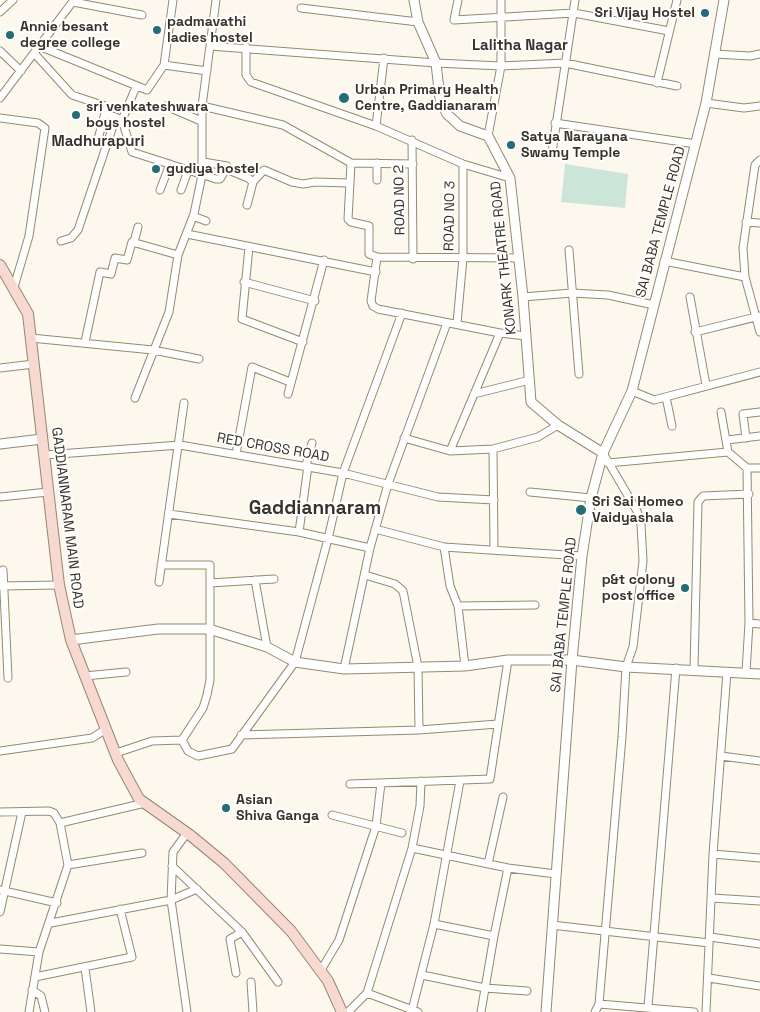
<!DOCTYPE html>
<html>
<head>
<meta charset="utf-8">
<style>
  body { margin:0 }
  canvas { display:block; background:#fdf8ed }
</style>
</head>
<body>
<canvas width="760" height="1012"></canvas>
<script>
const ctx = document.querySelector('canvas').getContext('2d');
ctx.lineJoin = 'round';
function fillPath(path, color) { ctx.fillStyle = color; ctx.fill(path, 'evenodd'); }
const poly = rows => new Path2D(rows.map(r => 'M' + r).join(''));
function trace(path, color, width, dash) { ctx.strokeStyle = color; ctx.lineWidth = width; ctx.lineCap = dash ? 'butt' : 'round'; ctx.setLineDash(dash || []); ctx.stroke(path); }
function write(font, color, halo, rows, align = 'center') {
  ctx.font = font + ' "Space Grotesk",sans-serif'; ctx.lineWidth = 4; ctx.setLineDash([]); ctx.textBaseline = 'middle'; ctx.strokeStyle = halo; ctx.fillStyle = color; for (const [text, x, y, turn = 0] of rows) {
    ctx.save(); ctx.translate(x, y); ctx.rotate((+turn || 0) * Math.PI / 180); ctx.textAlign = isNaN(turn) ? turn : align; if (halo) ctx.strokeText(text, 0, 0); ctx.fillText(text, 0, 0); ctx.restore();
  }
}
fillPath(poly([
  [565,164,628,174,625,208,561,202]
]), '#cbe5d8');
const minor = poly([
  [458,0,454,20,574,13,669,31],
  [73,2,142,15],
  [301,8,418,22],
  [0,12,13,0],
  [39,46,147,90,164,65,173,0],
  [210,46,436,63,501,66,565,63,677,86],
  [246,47,246,75,251,82,376,126,463,164,463,258,457,323],
  [0,51,21,71],
  [34,53,72,95,105,106,105,113,122,120,132,152,216,179,220,179,226,169,248,178,253,182,247,205],
  [714,54,750,56,760,54],
  [164,65,207,71],
  [657,83,677,0],
  [0,98,74,0],
  [706,103,744,108,760,106],
  [166,106,201,121],
  [202,106,283,125,351,163,413,164],
  [0,118,38,123,45,128,29,236,14,287],
  [122,120,136,87],
  [555,123,696,144],
  [376,126,384,58],
  [488,136,501,66,501,0],
  [412,140,413,259],
  [97,143,105,113],
  [552,152,575,0],
  [760,160,755,165,743,248,745,277,760,332],
  [203,162,227,166],
  [351,163,348,219,351,222,369,226,369,254,377,257,371,301,373,306,378,309,500,333,526,336],
  [377,163,377,180],
  [463,164,510,178],
  [253,182,264,170,292,182,303,184,315,182,349,183],
  [160,190,170,164],
  [181,190,188,171],
  [193,216,206,221],
  [746,222,760,223],
  [187,234,376,272],
  [61,241,71,238,78,230,116,117],
  [134,242,138,227],
  [249,247,242,319,303,342],
  [569,250,579,374],
  [377,257,519,258],
  [664,261,745,277],
  [244,282,315,301],
  [523,297,572,293,608,295,654,305],
  [690,297,706,385],
  [695,332,760,316],
  [31,338,153,350,199,359],
  [85,342,100,272,111,274,115,258,127,260,132,242,178,255],
  [0,368,34,364],
  [632,391,654,400,760,372],
  [288,394,324,260],
  [474,394,530,380],
  [666,397,672,426],
  [135,398,169,312,178,255,194,214,202,175,202,106,216,0],
  [721,412,728,452,747,468,749,623,746,672],
  [404,438,450,451,493,449,538,437,558,425],
  [746,438,743,414,760,412],
  [727,440,760,436],
  [493,449,494,550],
  [450,451,500,333],
  [236,454,252,367,290,382],
  [45,455,180,445,343,473,438,497,494,500],
  [608,463,728,452],
  [306,465,312,443],
  [747,468,760,468],
  [530,492,591,498],
  [0,497,48,492],
  [169,514,299,532,370,548],
  [375,529,444,547,582,556],
  [299,532,308,466],
  [444,547,450,586,458,606,465,666],
  [3,570,8,678],
  [365,575,395,584,403,591,418,667,419,730],
  [255,580,267,647],
  [159,582,184,403],
  [210,583,274,579],
  [1,586,59,585],
  [458,606,535,605],
  [749,623,760,624],
  [344,669,370,548,388,484,447,323],
  [694,669,698,502,703,496,749,494],
  [85,676,126,672],
  [241,735,419,730,498,724],
  [182,740,188,751,198,756,232,749,295,662,328,539,343,473,402,313],
  [0,751,92,738,106,729],
  [116,753,152,741,182,740,203,708,207,695,210,680,210,565,161,565],
  [721,756,760,761],
  [350,784,490,779,508,660],
  [0,812,49,811,54,813,60,823,68,865,142,853],
  [332,815,402,833],
  [60,823,145,803],
  [412,848,508,868,556,874],
  [713,854,760,858],
  [488,864,503,797],
  [172,866,242,932,278,982],
  [0,890,57,903],
  [712,898,760,901],
  [0,912,22,812],
  [51,923,171,900,197,889],
  [434,924,494,936],
  [552,925,709,943],
  [710,937,760,944],
  [0,949,39,952],
  [85,968,91,1012],
  [321,970,339,940,376,826,381,783],
  [236,973,230,939,242,932],
  [422,975,485,988,527,991],
  [35,977,132,957,120,909],
  [709,978,760,986],
  [251,982,253,1012],
  [32,990,41,996,45,1012],
  [367,993,418,1012],
  [599,1004,694,1012],
  [648,1007,676,668],
  [412,1010,434,924,460,781],
  [29,1012,39,952,68,865],
  [187,1012,171,900,173,852,187,833],
  [348,1012,367,993,412,848,420,806,421,781],
  [481,1012,494,936,508,868],
  [595,1012,599,1004,622,737,626,667,633,647,643,561,641,525,637,511,603,453],
  [706,1012,713,854,727,672]
]);
const tertiary = poly([
  [414,0,418,22,436,63,440,99,447,114,460,126,488,136,510,178,523,297,531,402,558,425,603,453],
  [0,444,42,439],
  [71,640,158,629,209,629,267,647,295,662,344,669,465,666,508,660,572,660,626,667,760,674],
  [546,1012,572,660,582,556,591,498,603,453,632,391,706,103,724,0]
]);
const secondary = poly([
  [0,265,28,314,59,585,71,640,118,760,139,799,190,835,224,863,291,931,328,981,342,1012]
]);
trace(minor, '#96896f', 9);
trace(tertiary, '#96896f', 11);
trace(secondary, '#96896f', 12);
trace(minor, '#fff', 7);
trace(tertiary, '#fff', 9);
trace(secondary, '#f7d9d2', 10);
for (const [x, y, r, color] of [
  [705,13,5,"#236d76"],
  [157,30,5,"#236d76"],
  [10,35,5,"#236d76"],
  [344,98,6,"#236d76"],
  [76,115,5,"#236d76"],
  [511,145,5,"#236d76"],
  [156,169,5,"#236d76"],
  [581,510,6,"#236d76"],
  [685,588,5,"#236d76"],
  [226,808,5,"#236d76"]
]) { const dot = new Path2D(); dot.arc(x, y, r, 0, 2 * Math.PI); ctx.fillStyle = color; ctx.fill(dot); trace(dot, '#fff', 2); }
write('bold 14px', '#383328', '#fff', [
  ["Sri Vijay Hostel",695,13,"right"],
  ["padmavathi",167,22],
  ["ladies hostel",167,38],
  ["Annie besant",20,27],
  ["degree college",20,43],
  ["Urban Primary Health",355,90],
  ["Centre, Gaddianaram",355,106],
  ["sri venkateshwara",86,107],
  ["boys hostel",86,123],
  ["Satya Narayana",521,137],
  ["Swamy Temple",521,153],
  ["gudiya hostel",166,169],
  ["Sri Sai Homeo",592,502],
  ["Vaidyashala",592,518],
  ["p&t colony",675,580,"right"],
  ["post office",675,596,"right"],
  ["Asian",236,800],
  ["Shiva Ganga",236,816]
], 'left');
write('14px', '#383328', '#fff', [
  ["ROAD NO 2",400,200,-91],
  ["ROAD NO 3",450,216,-89],
  ["SAI BABA TEMPLE ROAD",661,222,-75],
  ["KONARK THEATRE ROAD",504,258,-96],
  ["RED CROSS ROAD",273,448,10],
  ["GADDIANNARAM MAIN ROAD",67,518,83],
  ["SAI BABA TEMPLE ROAD",564,615,-84]
]);
write('bold 15px', '#383328', '#fff', [
  ["Lalitha Nagar",520,46],
  ["Madhurapuri",98,142]
]);
write('bold 19px', '#383328', '#fff', [
  ["Gaddiannaram",315,509]
]);
</script>
</body>
</html>
